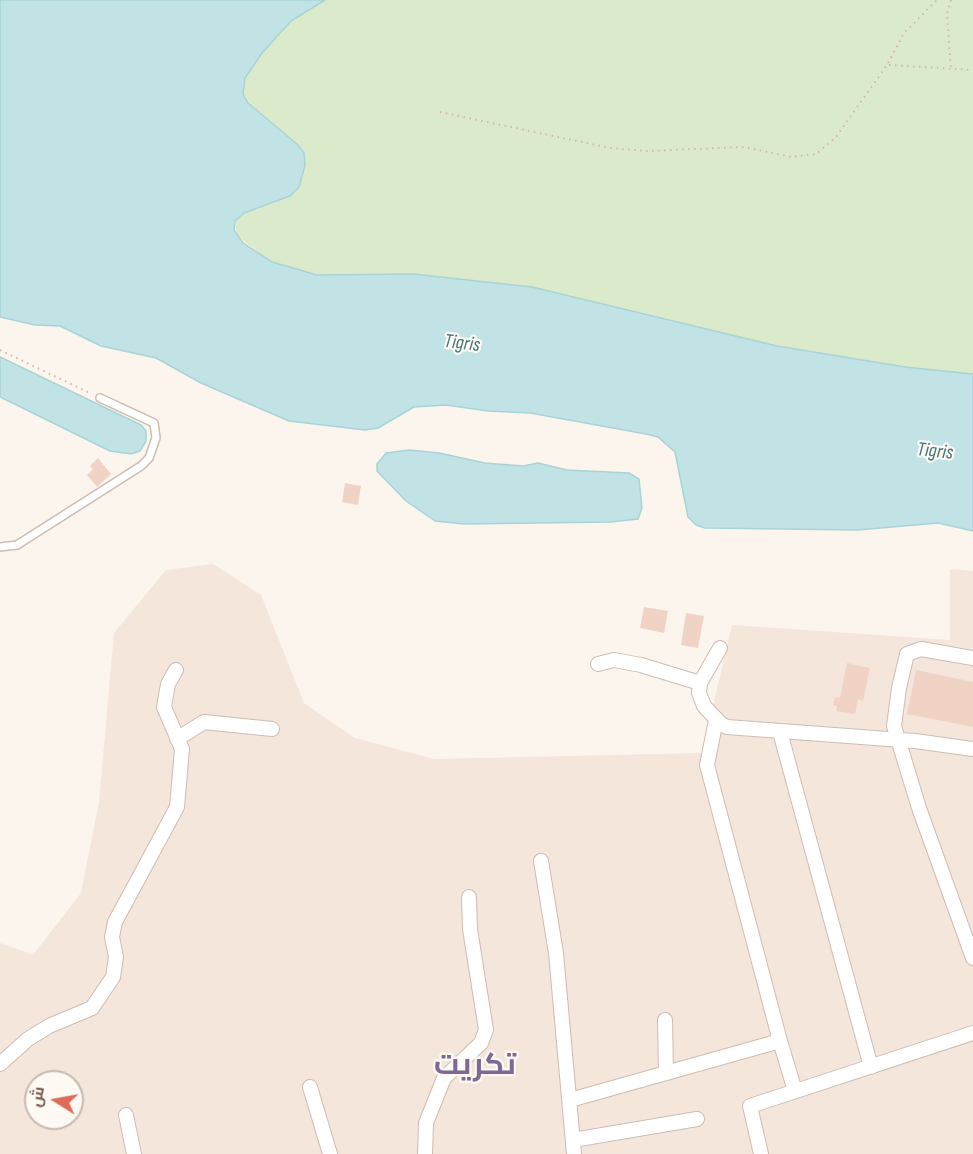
<!DOCTYPE html>
<html>
<head>
<meta charset="utf-8">
<style>
  body { margin:0 }
  #map { position:relative; width:973px; height:1154px; overflow:hidden; background:#fcf5ed; font-family:"Sofia Sans Condensed",Cairo,sans-serif }
  canvas { display:block }
  .north { position:absolute; left:24px; top:1070px; width:60px; height:60px; box-sizing:border-box; background:#fef9f3; border:2px solid #c8b9b1; border-radius:50%; rotate:281deg; font-size:16px; font-weight:700; line-height:24px; text-align:center; color:#785a4f }
  .north::after { content:''; display:block; margin:auto; width:21px; height:27px; background:#df6c59; clip-path:polygon(50% 0,100% 100%,50% 72%,0 100%) }
</style>
</head>
<body>
<div id="map">
<canvas width="973" height="1154"></canvas>
<div class="north">ش</div>
</div>
<script>
const ctx = document.querySelector('canvas').getContext('2d');
ctx.lineJoin = 'round';
function fillPath(path, color) { ctx.fillStyle = color; ctx.fill(path, 'evenodd'); }
const poly = rows => new Path2D(rows.map(r => 'M' + r).join(''));
function trace(path, color, width, dash) { ctx.strokeStyle = color; ctx.lineWidth = width; ctx.lineCap = dash ? 'butt' : 'round'; ctx.setLineDash(dash || []); ctx.stroke(path); }
function write(font, color, halo, rows, align = 'center') {
  ctx.font = font + ' "Sofia Sans Condensed",Cairo,sans-serif'; ctx.lineWidth = 4.5; ctx.setLineDash([]); ctx.textBaseline = 'middle'; ctx.strokeStyle = halo; ctx.fillStyle = color; for (const [text, x, y, turn = 0] of rows) {
    ctx.save(); ctx.translate(x, y); ctx.rotate((+turn || 0) * Math.PI / 180); ctx.textAlign = isNaN(turn) ? turn : align; if (halo) ctx.strokeText(text, 0, 0); ctx.fillText(text, 0, 0); ctx.restore();
  }
}
fillPath(poly([
  [213,564,261,595,304,703,355,738,434,759,702,753,732,625,950,640,950,569,973,571,973,1154,0,1154,0,943,33,955,81,893,99,802,114,633,166,570],
  [36,1082,72,1082,72,1118,36,1118]
]), '#f4e6db');
fillPath(poly([
  [325,0,973,0,973,374,905,367,777,346,532,287,413,274,317,275,272,262,237,236,235,221,244,213,277,202,298,145,248,103,243,94,245,78,262,53,291,21]
]), '#daeacb');
const water = poly([
  [0,0,325,0,291,21,262,53,245,78,243,94,248,103,298,145,304,153,305,165,299,187,290,196,244,213,235,221,234,230,243,243,272,262,317,275,413,274,532,287,777,346,905,367,973,374,973,531,938,523,858,530,705,528,696,525,688,517,675,452,658,437,646,434,530,413,488,411,446,405,414,407,378,428,365,430,289,421,201,383,156,358,101,346,60,326,35,325,0,317,0,0],
  [0,357,141,425,146,431,146,441,140,451,131,454,110,451,0,397,0,357],
  [409,450,439,453,485,463,523,466,538,463,567,470,629,473,639,479,642,508,638,519,611,522,464,524,435,521,406,501,377,471,377,464,386,453,409,450]
]);
fillPath(water, '#c1e3e6');
trace(water, '#a8d4d7', 1.5);
fillPath(poly([
  [98,458,111,474,97,487,87,475,93,469,90,466],
  [345,483,361,486,358,505,342,502],
  [644,607,668,611,664,633,640,628],
  [686,613,704,616,698,648,681,645],
  [847,663,870,668,863,701,858,699,855,714,836,711,837,706,833,705,835,697,840,698],
  [916,670,973,682,973,727,907,714]
]), '#f0d3c5');
const lane = poly([
  [0,547,17,545,141,466,149,458,156,438,154,423,100,398]
]);
const street = poly([
  [720,648,700,683,699,693,704,706,721,724,727,727,915,741,973,749],
  [973,658,921,649,907,654,899,688,894,726,919,808,973,958],
  [598,664,614,660,641,665,700,683],
  [780,732,871,1067],
  [177,739,204,722,272,729],
  [541,861,556,953,574,1154],
  [665,1020,666,1073],
  [780,1041,795,1091],
  [0,1064,28,1039,49,1026,92,1008,113,977,116,957,112,937,115,922,177,807,182,749,164,707,168,684,176,670],
  [310,1087,330,1154],
  [570,1100,780,1041,707,765,716,720],
  [126,1115,134,1154],
  [573,1140,697,1119],
  [425,1154,426,1123,444,1078,481,1043,486,1030,470,929,469,897],
  [761,1154,750,1106,973,1033]
]);
trace(lane, '#cfbcb1', 10);
trace(street, '#cfbcb1', 16);
trace(poly([
  [951,0,947,14,951,69],
  [889,65,973,70],
  [440,112,610,148,645,151,744,147,791,157,816,154,836,137,887,65,904,33,937,0],
  [0,350,92,394]
]), '#d6b6a8', 2, [1.5, 4.5]);
trace(lane, '#fff', 7);
trace(street, '#fff', 14);
write('italic 20px', '#42767b', '#fef9f3', [
  ["Tigris",462,344,7],
  ["Tigris",935,452,6]
]);
write('bold 30px', '#816892', '#fef9f3', [
  ["تكريت",475,1066]
]);
</script>
</body>
</html>
